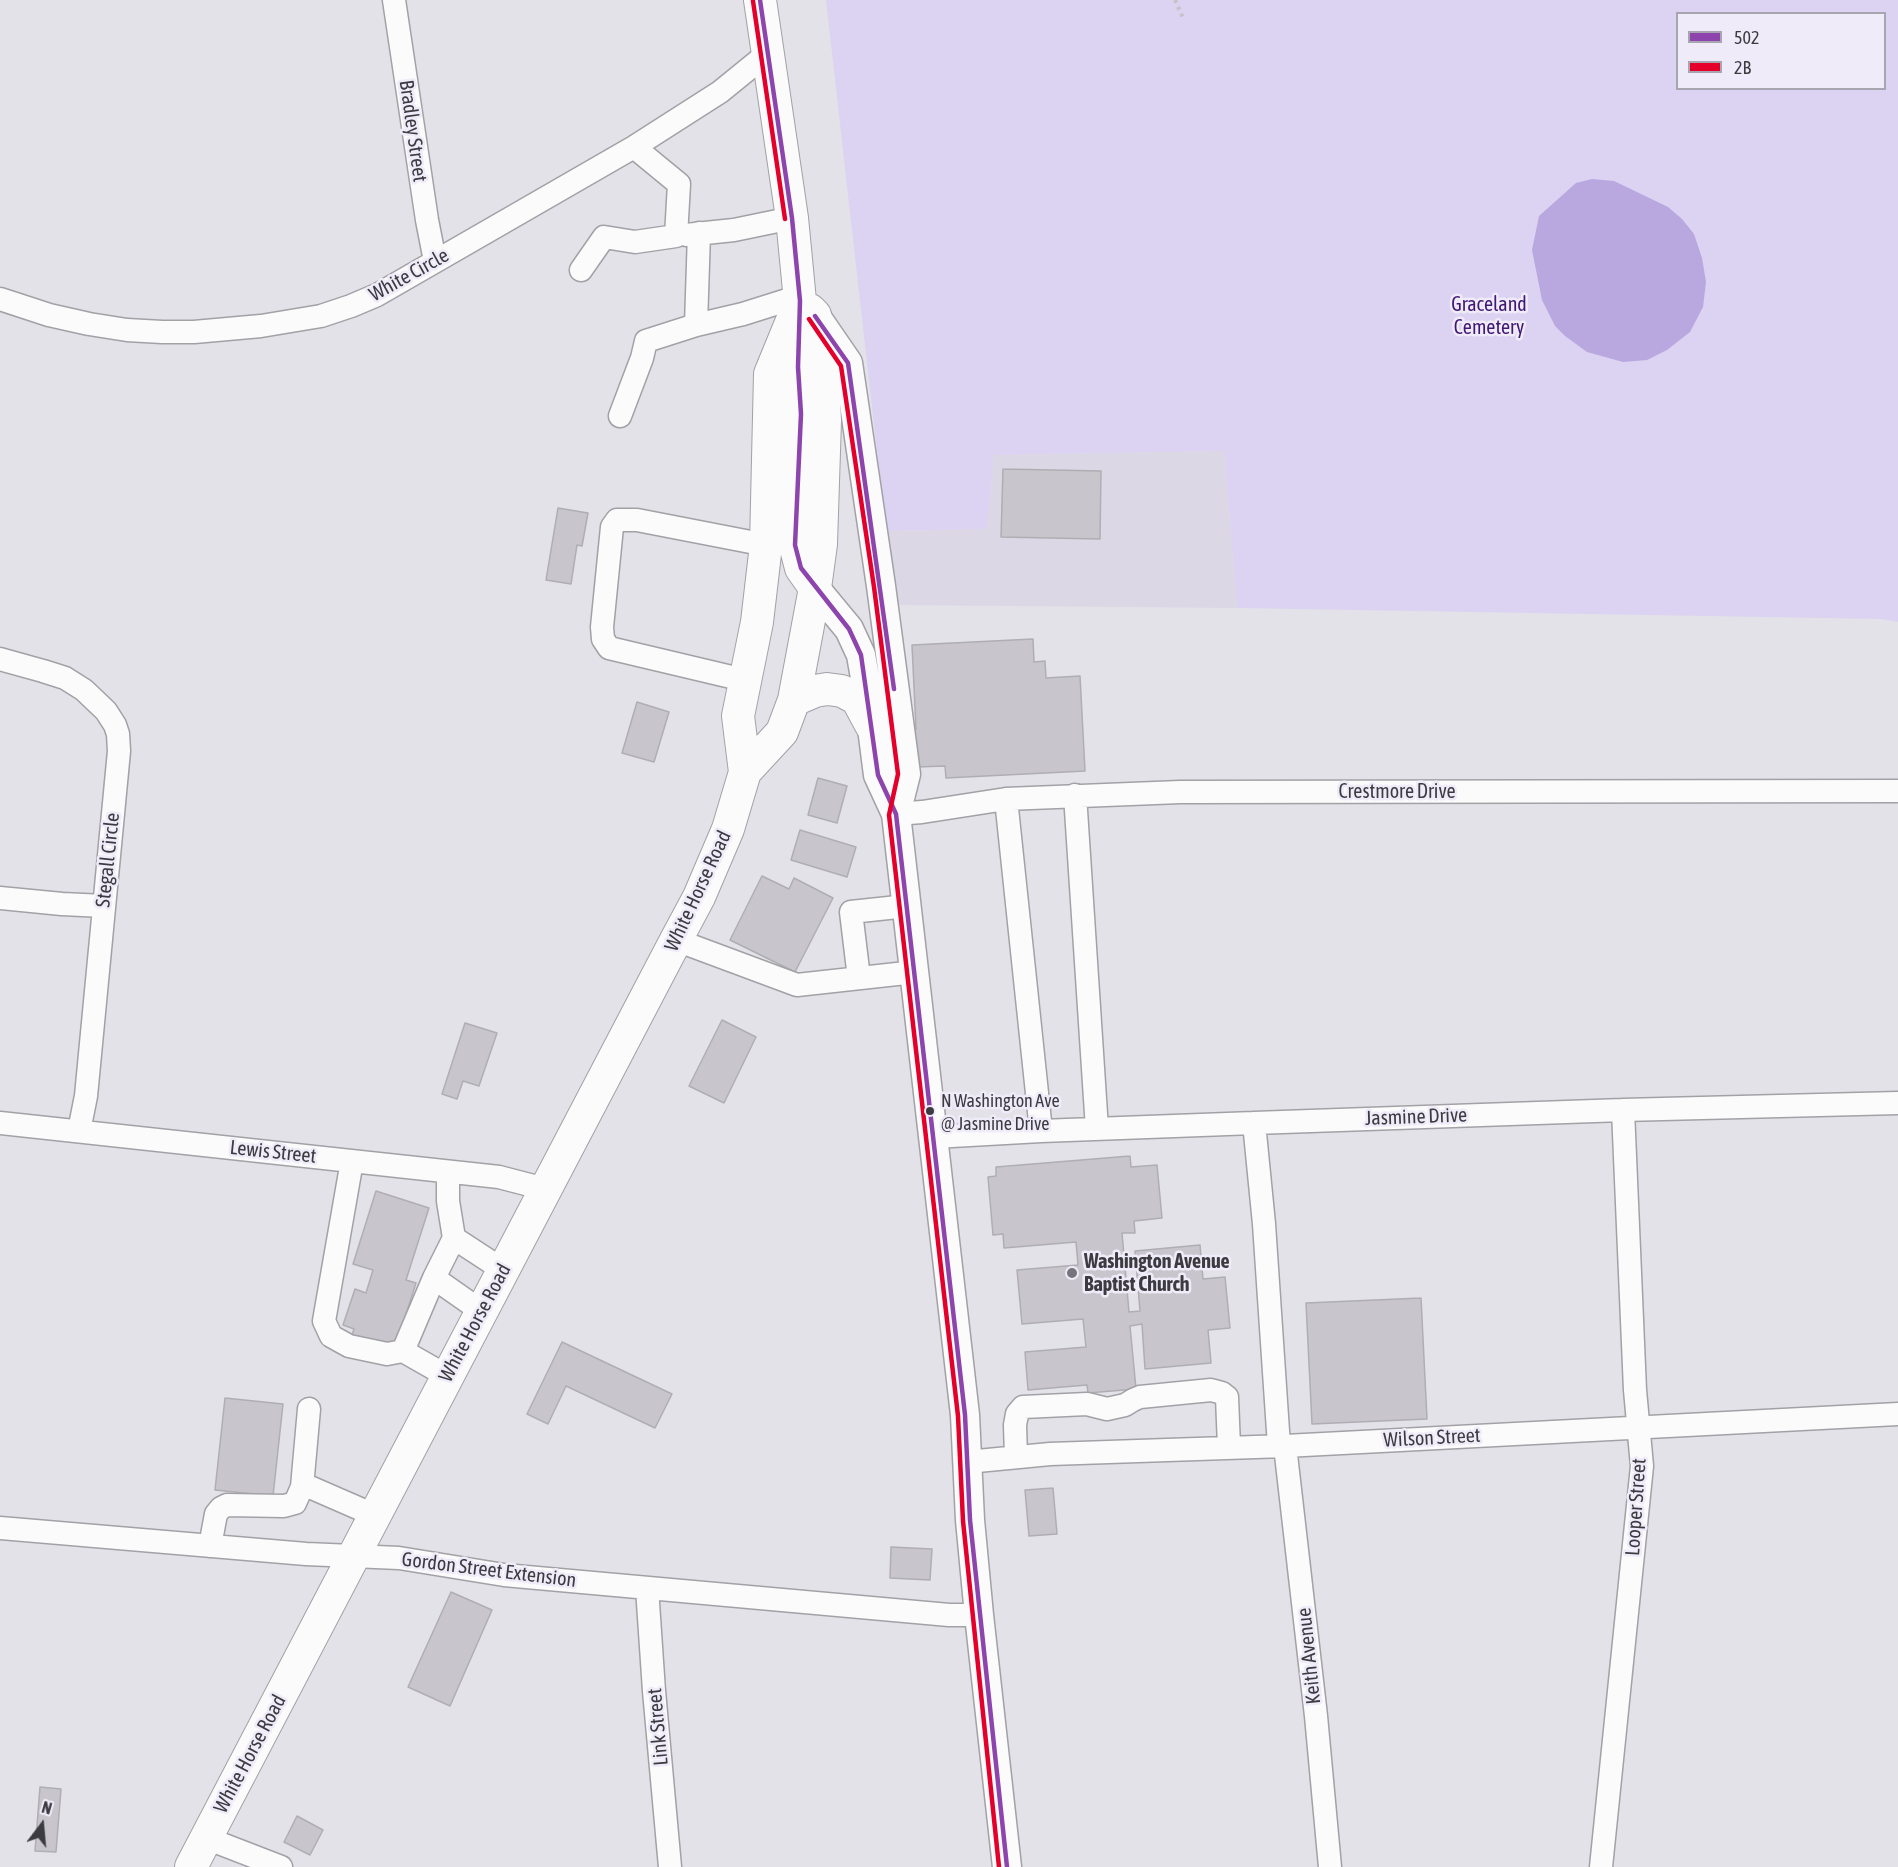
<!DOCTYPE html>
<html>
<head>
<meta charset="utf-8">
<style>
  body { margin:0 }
  #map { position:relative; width:1898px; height:1867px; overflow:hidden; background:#e3e2e8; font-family:"Asap Condensed",sans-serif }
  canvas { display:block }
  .legend { position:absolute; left:1676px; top:12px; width:210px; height:78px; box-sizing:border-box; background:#efebf9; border:2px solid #a7a5af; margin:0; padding:8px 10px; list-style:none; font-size:18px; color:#3c3b40 }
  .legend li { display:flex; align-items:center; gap:12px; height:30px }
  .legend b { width:30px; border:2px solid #a7a5af }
  .north { position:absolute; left:12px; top:1795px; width:60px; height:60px; -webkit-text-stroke:4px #efebf9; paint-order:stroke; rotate:16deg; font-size:16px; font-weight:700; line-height:24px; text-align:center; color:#3c3b40 }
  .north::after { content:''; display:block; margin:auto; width:21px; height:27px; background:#3c3b40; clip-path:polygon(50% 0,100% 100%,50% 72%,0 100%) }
</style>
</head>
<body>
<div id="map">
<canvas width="1898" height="1867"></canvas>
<ul class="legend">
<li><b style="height:8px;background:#8e44ad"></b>502</li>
<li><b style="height:8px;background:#e4002b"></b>2B</li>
</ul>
<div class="north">N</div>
</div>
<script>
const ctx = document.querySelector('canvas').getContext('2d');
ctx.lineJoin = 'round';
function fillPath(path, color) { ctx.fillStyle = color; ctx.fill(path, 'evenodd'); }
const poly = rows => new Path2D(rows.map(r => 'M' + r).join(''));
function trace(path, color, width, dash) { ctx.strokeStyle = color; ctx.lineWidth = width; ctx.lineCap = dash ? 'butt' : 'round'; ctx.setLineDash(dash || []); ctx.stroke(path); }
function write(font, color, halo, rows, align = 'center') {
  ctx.font = font + ' "Asap Condensed",sans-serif'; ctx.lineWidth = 5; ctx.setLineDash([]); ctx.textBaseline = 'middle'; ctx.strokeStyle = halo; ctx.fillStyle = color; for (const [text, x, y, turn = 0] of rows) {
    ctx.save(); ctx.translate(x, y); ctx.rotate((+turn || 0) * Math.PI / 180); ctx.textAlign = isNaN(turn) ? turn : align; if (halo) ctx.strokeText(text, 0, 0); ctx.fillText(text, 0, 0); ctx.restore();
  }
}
fillPath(poly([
  [1224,451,1237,608,895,605,886,531,987,529,994,455]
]), '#dbd7e5');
fillPath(poly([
  [826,0,1898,0,1898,622,1882,619,1237,608,1224,451,994,455,987,529,886,531],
  [1678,14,1884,14,1884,88,1678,88]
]), '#dbd3f1');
fillPath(poly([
  [1592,179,1614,181,1668,207,1682,219,1694,234,1702,258,1706,282,1703,307,1690,332,1667,350,1647,360,1623,362,1587,352,1565,336,1555,326,1542,300,1532,250,1539,216,1576,183]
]), '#b9a7e0');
const building = poly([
  [1003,469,1101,471,1100,539,1001,537,1003,469],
  [558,508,588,513,582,546,577,545,571,584,546,580,558,508],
  [1033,639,1034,662,1045,661,1046,678,1080,676,1085,771,946,778,945,766,916,767,914,730,916,729,912,645,1033,639],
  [637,702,669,712,654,762,622,753,637,702],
  [818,778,847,786,837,823,808,815,818,778],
  [800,830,856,847,847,877,791,860,800,830],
  [762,876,789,889,794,878,833,898,795,972,730,940,762,876],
  [722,1020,756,1037,724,1103,689,1086,722,1020],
  [465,1023,497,1033,479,1086,463,1081,457,1099,442,1094,465,1023],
  [1130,1156,1131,1167,1157,1165,1162,1218,1134,1221,1135,1233,1122,1233,1129,1312,1140,1311,1135,1251,1200,1245,1203,1279,1225,1277,1230,1328,1208,1330,1211,1363,1145,1369,1142,1324,1130,1326,1136,1389,1088,1393,1087,1385,1028,1390,1025,1352,1086,1347,1083,1319,1022,1324,1017,1270,1078,1265,1076,1242,1004,1248,1003,1234,993,1235,988,1177,996,1176,996,1167,1130,1156],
  [376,1191,429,1208,406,1280,416,1283,395,1349,352,1335,354,1329,343,1325,355,1289,366,1293,373,1270,353,1264,376,1191],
  [1421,1298,1427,1419,1312,1424,1306,1303,1421,1298],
  [562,1342,672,1394,655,1428,566,1386,548,1424,527,1414,562,1342],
  [225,1398,283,1404,273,1496,215,1490,225,1398],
  [1053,1488,1057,1534,1029,1536,1025,1490,1053,1488],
  [891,1547,932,1549,930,1580,890,1578,891,1547],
  [451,1592,492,1610,450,1706,408,1687,451,1592],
  [40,1787,61,1789,56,1852,35,1851,40,1787],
  [297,1816,323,1830,310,1855,284,1842,297,1816]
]);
fillPath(building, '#c8c6cc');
trace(building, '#afaeb3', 1.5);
const minor = poly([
  [394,0,427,220,435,261],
  [699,233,696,325,743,314,800,296],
  [686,235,734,230,792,218],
  [581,270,604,237,635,242,676,236,679,184,634,147],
  [0,299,49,315,89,324,127,330,162,332,194,332,261,326,321,316,351,306,377,295,634,147,720,92,768,53],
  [620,416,642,358,646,341,696,325],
  [0,659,43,671,65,678,84,690,106,711,115,725,118,734,119,751,86,1096,79,1131],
  [744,680,609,648,603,639,602,627,612,527,617,520,637,520,766,545],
  [1075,795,1097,1129],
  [1006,799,1041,1131],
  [896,814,922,812,1006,799,1180,792,1898,791],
  [0,898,62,904,104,906],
  [676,940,797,985,915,972],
  [859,978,851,912,907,906],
  [0,1123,499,1177,545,1189],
  [1254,1123,1264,1224,1279,1446],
  [934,1137,1041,1131,1254,1123,1623,1110,1898,1103],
  [352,1161,324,1321,331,1336,349,1346,387,1354,403,1351],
  [448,1172,448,1201,454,1238,503,1270],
  [454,1238,434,1278,481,1311],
  [434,1278,403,1351,447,1376],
  [1285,1446,1316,1716,1330,1867],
  [1016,1457,1015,1425,1017,1414,1023,1407,1087,1404,1107,1409,1125,1405,1133,1400,1140,1397,1211,1390,1222,1393,1227,1397,1229,1447],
  [967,1462,1050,1454,1285,1446,1898,1414],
  [302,1487,309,1409],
  [0,1528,306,1554,399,1558,504,1575,949,1615,979,1615],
  [210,1546,216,1514,221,1508,227,1505,284,1506,295,1503,302,1487,312,1488,374,1515],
  [647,1588,654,1691,670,1867],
  [206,1838,281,1867],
  [1601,1867,1642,1466,1635,1390,1623,1110]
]);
const major = poly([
  [815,315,848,363,881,586,906,774,896,814],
  [815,588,849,629,861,655,867,689,878,775,896,814,965,1415,970,1520,979,1615,1007,1867]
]);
const highway = poly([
  [760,0,792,218,800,301,798,367,801,414,795,545,801,568,815,588],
  [794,700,815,691,827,689,842,691,857,699,871,725],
  [745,772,782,732,794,700,815,588,821,544,825,420,822,363,815,315,810,310],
  [191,1867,676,940,699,897,728,829,745,772,738,716,757,622,766,545,770,374,800,301]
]);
trace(minor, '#a2a1a6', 25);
trace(major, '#a2a1a6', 31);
trace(highway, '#a2a1a6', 34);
trace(poly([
  [1175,0,1183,18]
]), '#c4c3c5', 4, [3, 4.5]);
trace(minor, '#fbfbfc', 22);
trace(major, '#fbfbfc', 28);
trace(highway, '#fbfbfc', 32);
trace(poly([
  [760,0,792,218,800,301,798,367,801,414,795,545,801,568,849,629,861,655,878,775,896,814,965,1415,970,1520,1007,1867],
  [815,316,848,363,894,689]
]), '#8e44ad', 4.5);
trace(poly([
  [753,1,785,219],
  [809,319,841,366,874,587,898,774,889,815,958,1416,963,1521,999,1867]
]), '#e4002b', 4.5);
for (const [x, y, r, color] of [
  [930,1111,5,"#3c3b40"],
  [1072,1273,6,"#76757b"]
]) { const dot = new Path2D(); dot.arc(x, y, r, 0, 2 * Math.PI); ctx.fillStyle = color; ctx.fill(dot); trace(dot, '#efebf9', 2); }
write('18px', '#3c3b40', '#efebf9', [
  ["N Washington Ave",941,1101],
  ["@ Jasmine Drive",941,1124]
], 'left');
write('20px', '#3c3b40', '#efebf9', [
  ["Bradley Street",413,131,82],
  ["White Circle",409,275,-29],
  ["Crestmore Drive",1397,792],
  ["Stegall Circle",108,860,-84],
  ["White Horse Road",698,891,-65],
  ["Jasmine Drive",1416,1117,-2],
  ["Lewis Street",273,1152,6],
  ["White Horse Road",475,1323,-62],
  ["Wilson Street",1432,1438,-3],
  ["Looper Street",1636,1507,-86],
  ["Gordon Street Extension",489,1570,7],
  ["Keith Avenue",1309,1656,-96],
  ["Link Street",658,1727,-95],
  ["White Horse Road",250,1754,-62]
]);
write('20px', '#401773', '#efebf9', [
  ["Graceland",1489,305],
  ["Cemetery",1489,328]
]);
write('bold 20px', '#3c3b40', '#efebf9', [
  ["Washington Avenue",1084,1262],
  ["Baptist Church",1084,1285]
], 'left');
</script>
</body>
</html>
